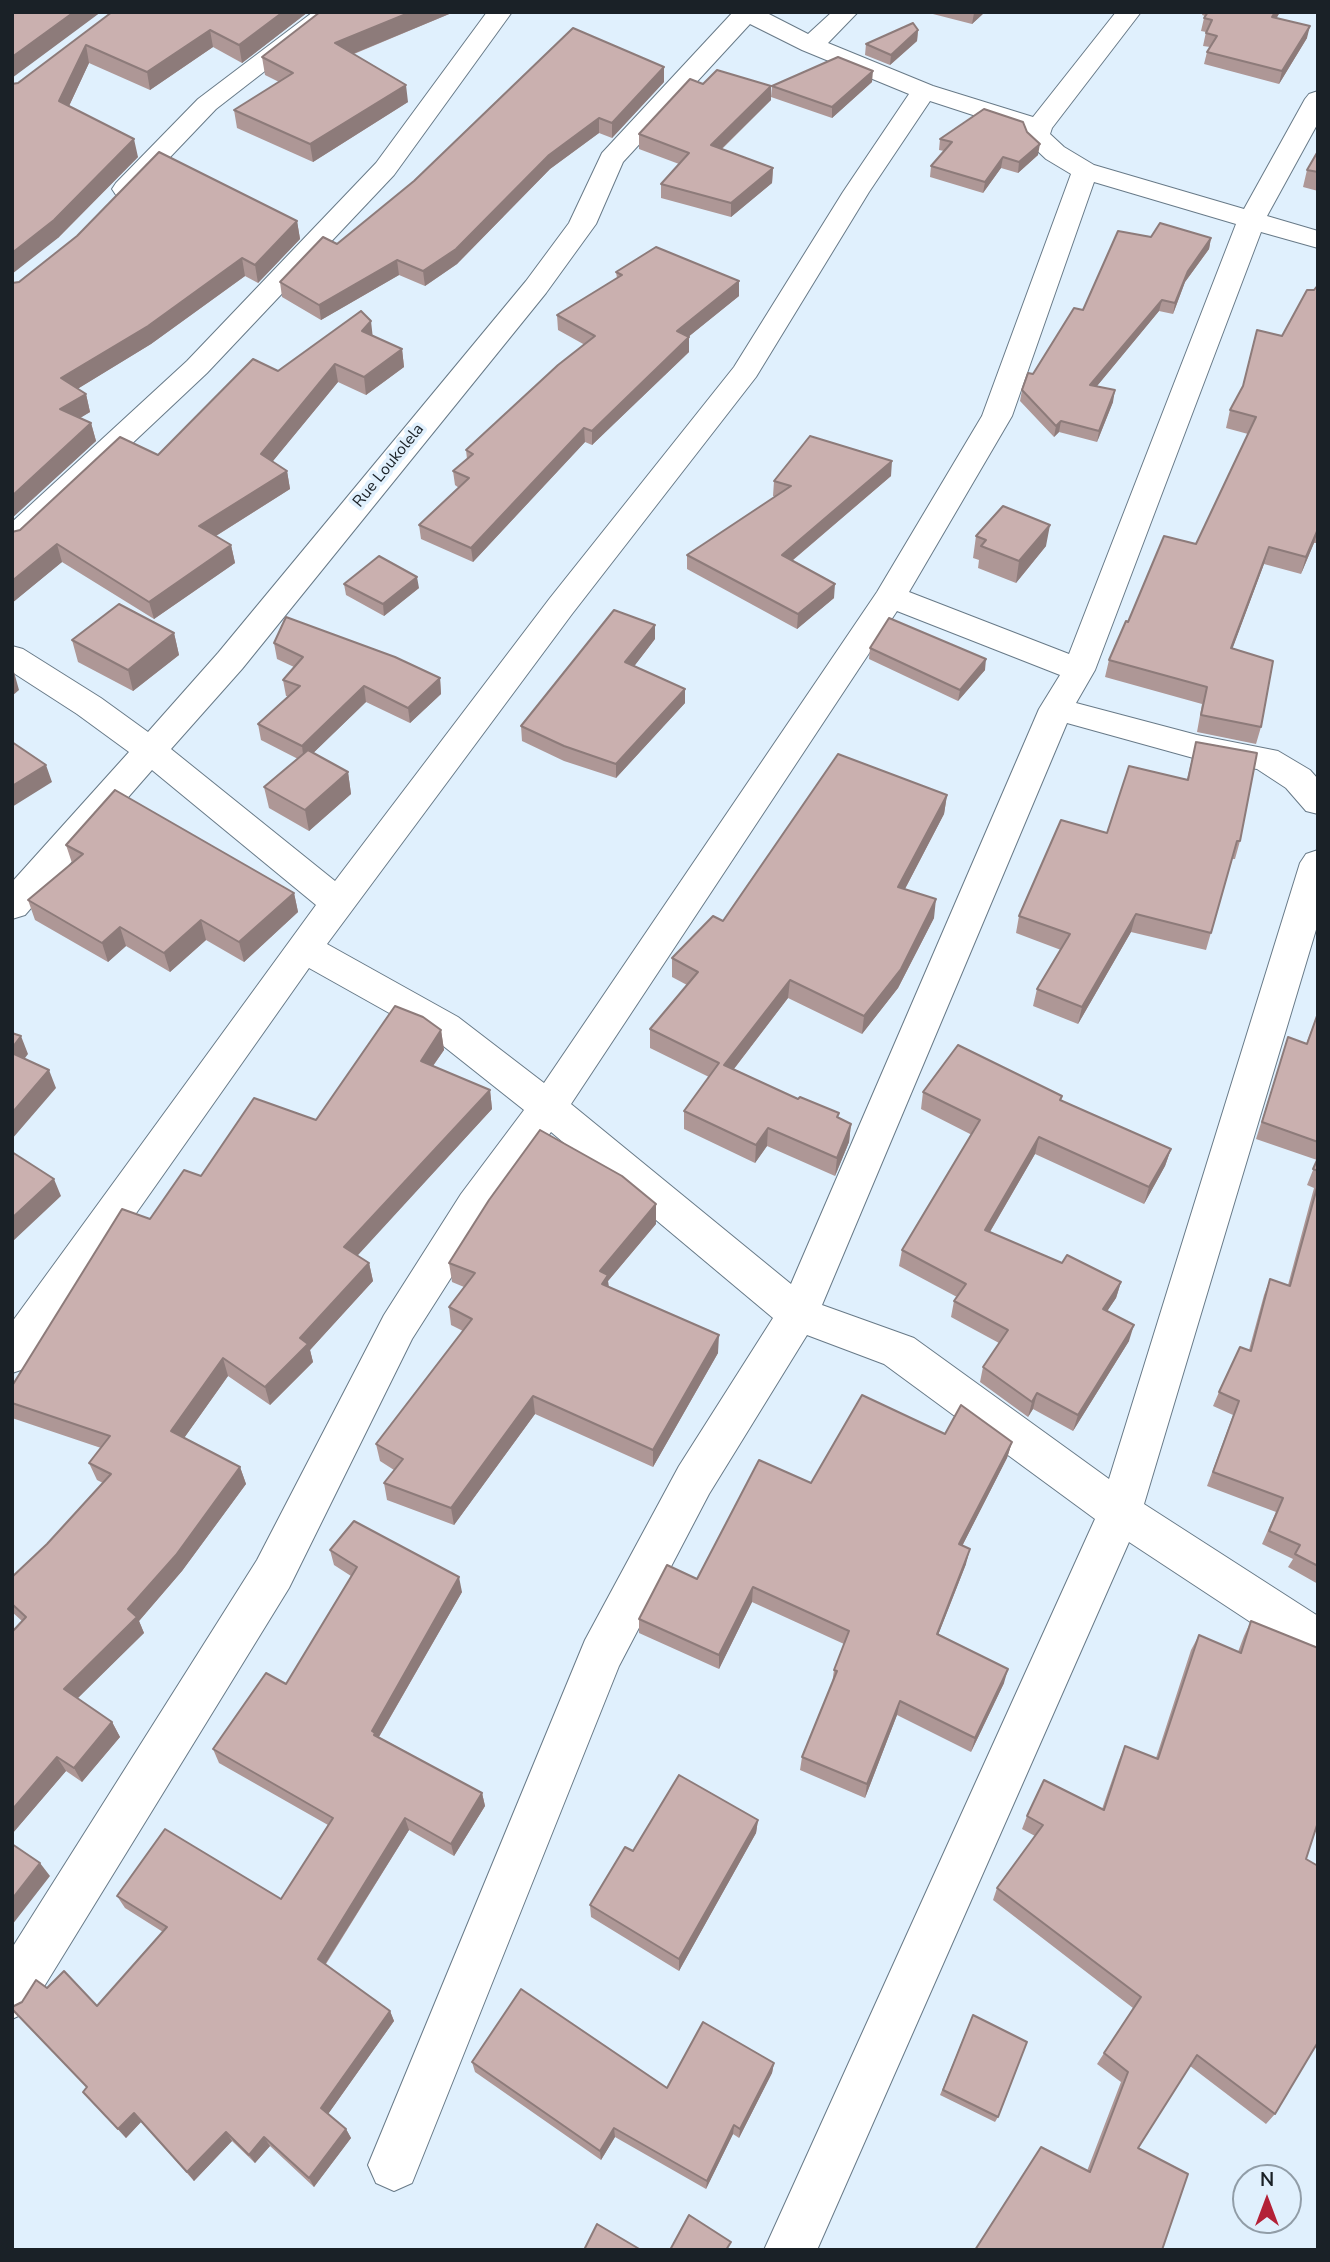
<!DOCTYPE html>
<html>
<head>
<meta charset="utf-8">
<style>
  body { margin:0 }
  #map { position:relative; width:1330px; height:2262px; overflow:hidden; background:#e0f0fd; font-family:"Nunito Sans",sans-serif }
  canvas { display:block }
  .frame { position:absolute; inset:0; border:14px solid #1a2127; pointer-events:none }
  .north { position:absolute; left:1232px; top:2164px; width:70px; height:70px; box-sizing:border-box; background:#e0f0fd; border:2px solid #919da7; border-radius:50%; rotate:0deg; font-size:19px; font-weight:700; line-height:28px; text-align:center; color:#1a2127 }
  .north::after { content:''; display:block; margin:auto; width:24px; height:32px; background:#b32137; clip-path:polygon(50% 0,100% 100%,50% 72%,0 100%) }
</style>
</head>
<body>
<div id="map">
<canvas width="1330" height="2262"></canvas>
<div class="frame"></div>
<div class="north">N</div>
</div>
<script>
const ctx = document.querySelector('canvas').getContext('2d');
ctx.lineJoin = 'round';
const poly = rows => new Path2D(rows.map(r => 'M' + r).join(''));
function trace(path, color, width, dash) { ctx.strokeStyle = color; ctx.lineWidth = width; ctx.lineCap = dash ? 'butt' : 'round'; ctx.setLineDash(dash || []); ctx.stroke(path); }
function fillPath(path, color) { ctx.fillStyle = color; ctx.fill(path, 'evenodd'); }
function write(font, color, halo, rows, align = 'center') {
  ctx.font = font + ' "Nunito Sans",sans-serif'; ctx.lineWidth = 7; ctx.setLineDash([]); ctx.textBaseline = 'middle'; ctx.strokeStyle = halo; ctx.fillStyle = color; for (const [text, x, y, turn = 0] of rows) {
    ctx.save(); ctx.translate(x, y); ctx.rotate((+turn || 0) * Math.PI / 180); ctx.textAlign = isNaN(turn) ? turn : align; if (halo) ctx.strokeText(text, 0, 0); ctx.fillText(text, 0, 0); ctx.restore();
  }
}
const street = poly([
  [313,12,341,12,216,109,134,195,125,197,116,195,112,189,116,183,198,99,313,12],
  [487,12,512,12,394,175,207,373,23,546,12,549,12,522,187,361,376,163,487,12],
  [733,12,765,12,808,34,832,12,858,12,828,43,933,86,1033,117,1116,12,1141,12,1052,128,1050,134,1064,147,1094,165,1244,209,1305,99,1309,94,1318,91,1318,123,1267,216,1318,231,1318,248,1261,232,1095,670,1076,703,1197,735,1278,751,1310,770,1318,779,1318,814,1306,811,1286,788,1257,769,1197,759,1067,723,822,1305,914,1338,1109,1479,1300,863,1306,854,1318,850,1318,923,1144,1504,1318,1616,1318,1662,1302,1656,1129,1542,817,2250,764,2250,1095,1519,884,1364,807,1335,709,1494,619,1666,412,2183,394,2191,376,2183,368,2165,585,1640,679,1466,773,1318,551,1132,489,1218,412,1339,289,1588,29,2011,12,2019,12,1948,257,1560,384,1315,461,1194,524,1110,432,1037,309,968,27,1368,12,1373,12,1322,316,905,152,770,25,915,12,919,12,882,129,752,77,714,12,672,12,646,23,649,101,698,148,732,218,653,526,281,569,223,602,153,733,12],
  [750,24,802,50,909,94,843,192,734,367,550,598,335,881,171,749,242,669,546,293,596,224,623,162,750,24],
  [930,101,1025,132,1024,136,1028,142,1046,159,1071,174,982,416,877,592,544,1083,458,1017,327,944,572,614,756,377,869,192,930,101],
  [1094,182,1236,224,1069,654,909,592,1012,416,1094,182],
  [897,611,1060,675,1039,709,791,1284,571,1104,897,611]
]);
trace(street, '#687a88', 2);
fillPath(street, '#fff');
fillPath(poly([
  [112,12,308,12,242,63,213,47,150,90,89,63,69,106,138,157,58,238,18,83],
  [454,12,354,54,408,102,313,162,237,128,234,110,279,82,265,75,262,57],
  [929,12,985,12,972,24,929,13],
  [1203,12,1280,12,1276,18,1307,38,1279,84,1204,64,1207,52,1210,47,1203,46,1206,32,1201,31,1204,18,1205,16,1202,15],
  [918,30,917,41,890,65,865,55,866,44],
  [664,82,612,138,599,133,550,169,457,264,425,286,399,275,321,320,282,297,280,282],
  [872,82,832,118,771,97,772,86],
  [703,84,771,100,722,149,773,168,772,183,731,217,661,198,661,184,679,164,639,149,639,134],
  [1027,132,1038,155,1018,173,1001,168,983,193,930,177,931,166,944,151,939,150,940,139],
  [1318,151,1318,191,1303,187,1307,170],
  [297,221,300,239,258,283,245,276,151,344,77,389,86,394,90,412,80,418,91,423,96,441,12,518,12,283],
  [1151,237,1211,238,1209,249,1185,282,1173,314,1159,311,1096,387,1113,402,1097,442,1059,432,1054,437,1020,401,1022,390,1083,310],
  [616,272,739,296,688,337,689,352,592,445,585,442,473,562,421,539,419,525,459,488,455,485,453,471,467,459,466,450,585,345,558,330,557,315,617,278],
  [1318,285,1318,543,1314,543,1301,574,1264,564,1232,649,1261,727,1256,744,1197,732,1202,704,1105,677,1109,660,1128,622,1196,544,1248,434,1226,428,1230,410],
  [373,336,402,349,404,367,366,395,338,382,272,462,287,471,290,489,216,536,231,545,235,563,154,619,62,562,12,603,12,532,20,530,158,455,278,371],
  [891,476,792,561,834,598,797,629,687,569,687,555,776,497,773,496,774,481],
  [976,536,1046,546,1016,583,978,568,979,560,973,558],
  [344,584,419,588,384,616,346,595],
  [174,633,179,655,133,691,78,662,72,640],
  [655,639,634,666,685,703,616,778,564,761,522,741,521,726],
  [274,643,440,678,441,694,410,723,366,702,313,753,348,772,351,794,309,831,269,808,264,787,298,759,261,740,258,724,288,696,286,696,283,680,294,667,277,659],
  [870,648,985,670,958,701,869,659],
  [1196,742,1240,841,1235,859,1232,859,1206,950,1131,932,1078,1024,1033,1006,1037,989,1061,950,1016,933,1019,916,1107,833,1187,779],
  [947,795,944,814,905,889,934,918,898,988,862,1034,788,998,734,1069,851,1124,849,1142,835,1176,767,1146,755,1163,684,1129,684,1111,709,1077,650,1048,650,1029,687,985,672,977,672,958,723,921],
  [66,845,294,893,298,912,244,962,206,940,170,972,126,946,108,962,35,920,28,900,72,863],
  [1318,1013,1318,1584,1288,1567,1293,1559,1262,1544,1276,1512,1207,1486,1233,1415,1213,1406,1219,1392,1249,1350,1264,1295,1270,1279,1288,1285,1314,1188,1307,1185,1317,1160,1256,1139,1288,1037,1306,1044],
  [441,1030,444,1050,433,1066,490,1090,492,1109,357,1255,369,1263,373,1281,310,1350,313,1362,270,1405,228,1376,184,1438,240,1467,246,1484,182,1571,139,1621,144,1633,77,1698,112,1722,120,1737,82,1782,66,1771,12,1834,22,1621,12,1612,12,1577,47,1544,103,1483,97,1480,89,1463,101,1448,12,1418,12,1386,150,1219,201,1176,316,1120],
  [923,1092,1061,1100,1171,1149,1165,1166,1144,1204,1035,1154,990,1232,1062,1263,1121,1282,1116,1298,1107,1311,1129,1341,1073,1431,1033,1409,1028,1417,980,1382,983,1367,999,1343,951,1317,954,1301,957,1297,899,1266,902,1250,972,1135,921,1109],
  [656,1224,608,1281,609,1287,718,1353,653,1467,535,1414,454,1525,387,1500,384,1483,394,1470,380,1461,376,1444,463,1331,451,1325,449,1307,464,1287,452,1282,449,1263],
  [945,1434,1012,1442,1007,1458,962,1546,966,1564,938,1635,1004,1683,971,1752,897,1715,865,1798,800,1770,802,1757,832,1684,834,1670,844,1644,752,1602,719,1669,639,1633,639,1619,697,1579,811,1483],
  [330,1550,462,1592,379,1737,482,1793,485,1806,454,1856,409,1830,326,1964,390,2011,394,2021,328,2114,346,2129,351,2138,314,2187,270,2146,255,2163,232,2141,194,2181,141,2122,126,2138,83,2092,87,2088,47,1988,97,2006,163,1932,125,1908,117,1896,281,1899,328,1825,219,1763,213,1749,286,1684,351,1576,334,1565],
  [1251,1621,1306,1859,1275,2114,1266,2124,1190,2066,1138,2148,1162,2250,1087,2171,1121,2082,1097,2064,1133,2008,993,1900,997,1888,1035,1836,1022,1829,1027,1816,1102,1809,1119,1760,1125,1746,1156,1758,1191,1650,1199,1635,1238,1652,1244,1636],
  [758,1820,756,1833,679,1971,591,1917,590,1905,633,1851],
  [973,2015,998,2117,995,2122,940,2095],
  [472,2062,667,2088,774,2063,772,2073,739,2138,733,2134,706,2189,615,2137,601,2160,475,2072]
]), '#ae9796');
fillPath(poly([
  [74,12,101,12,12,78,12,57],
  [283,12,308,12,242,63,239,45],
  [411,12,454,12,338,60,335,43],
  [974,12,985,12,972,24,974,13],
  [1275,12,1280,12,1270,30,1272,17],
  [1310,26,1307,38,1279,84,1282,71],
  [210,30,213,47,150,90,147,72],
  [918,30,917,41,890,65,891,55],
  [86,45,89,63,63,119,59,101],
  [664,67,664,82,612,138,612,123],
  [873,71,872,82,832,118,832,107],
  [406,85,408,102,313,162,310,144],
  [771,86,771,100,711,159,711,145],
  [599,118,599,133,550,169,457,264,425,286,423,271,549,155],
  [134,139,138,157,58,238,12,274,12,253],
  [1040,144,1038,155,1018,173,1019,162],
  [1003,157,1001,168,983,193,985,182],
  [773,168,772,183,731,217,731,203],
  [297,221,300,239,258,283,255,265],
  [1211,238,1209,249,1185,282,1173,314,1175,303,1188,271],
  [242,258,245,276,151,344,66,396,61,378],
  [397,260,399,275,321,320,319,305],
  [739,281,739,296,677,346,677,331],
  [1162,300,1159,311,1088,397,1090,385],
  [371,321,373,339,362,331],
  [689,337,689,352,592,445,592,431],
  [402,349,404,367,366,395,364,377],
  [335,364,338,382,264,472,261,454],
  [1115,390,1113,402,1097,442,1099,431],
  [86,394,90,412,65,427,60,409],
  [1061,421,1059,432,1054,437,1056,426],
  [91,423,96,441,12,518,12,496],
  [584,428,585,442,473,562,471,548],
  [892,461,891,476,781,570,782,555],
  [287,471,290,489,203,544,199,526],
  [1050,525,1046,546,1016,583,1019,561],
  [1318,529,1314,543,1301,574,1306,557],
  [57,544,62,562,12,603,12,581],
  [231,545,235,563,154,619,149,602],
  [1269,547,1264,564,1226,666,1231,648],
  [417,577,419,588,384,616,383,604],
  [835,584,834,598,797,629,798,614],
  [655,625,655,639,626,677,625,662],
  [174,633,179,655,133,691,128,670],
  [986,659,985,670,958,701,960,690],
  [14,672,19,690,12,696,12,674],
  [440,678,441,694,410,723,408,708],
  [364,686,366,702,304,762,302,746],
  [685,689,685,703,616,778,616,764],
  [46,765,52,782,12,807,12,786],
  [348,772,351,794,309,831,305,810],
  [947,795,944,814,896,906,898,887],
  [294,893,298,912,244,962,239,942],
  [936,899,934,918,898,988,862,1034,864,1016],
  [1136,914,1131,932,1078,1024,1082,1007],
  [201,920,206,940,170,972,164,953],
  [120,927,126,946,108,962,102,943],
  [790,980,788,998,723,1083,724,1065],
  [441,1030,444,1050,423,1080,421,1061],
  [21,1036,28,1054,16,1070,12,1060,12,1048],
  [49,1070,56,1088,12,1139,12,1113],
  [490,1090,492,1109,348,1266,344,1247],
  [851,1124,849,1142,835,1176,837,1158],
  [768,1128,767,1146,755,1163,756,1145],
  [1039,1137,1035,1154,981,1247,985,1230],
  [1171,1149,1165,1166,1144,1204,1149,1187],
  [54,1179,61,1196,12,1242,12,1218],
  [656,1204,656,1224,608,1281,609,1294,603,1302,600,1271],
  [369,1263,373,1281,310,1350,313,1362,270,1405,265,1387,300,1338],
  [1121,1282,1116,1298,1098,1325,1103,1309],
  [1134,1325,1129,1341,1073,1431,1078,1415],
  [719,1335,718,1353,653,1467,653,1450],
  [223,1358,228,1376,177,1448,171,1431],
  [1037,1393,1033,1409,1028,1417,1032,1402],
  [533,1396,535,1414,454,1525,451,1508],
  [1012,1442,1007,1458,955,1560,959,1544],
  [240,1467,246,1484,182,1571,139,1621,144,1633,72,1704,64,1689],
  [970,1549,966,1564,933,1648,937,1634],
  [459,1577,462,1592,377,1740,372,1731],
  [753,1587,752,1602,719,1669,719,1655],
  [1008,1669,1004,1683,971,1752,975,1738],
  [900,1701,897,1715,865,1798,867,1784],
  [112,1722,120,1737,82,1782,74,1768],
  [57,1757,66,1771,12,1834,12,1810],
  [482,1793,485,1806,454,1856,451,1844],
  [405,1818,409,1830,322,1969,318,1959],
  [758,1820,756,1833,679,1971,679,1959],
  [40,1863,50,1876,12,1925,12,1899],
  [390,2011,394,2021,326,2117,321,2108],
  [774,2063,772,2073,739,2138,740,2129],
  [134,2113,141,2122,126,2138,118,2129],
  [734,2125,733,2134,706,2189,707,2181],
  [614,2128,615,2137,601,2160,600,2151],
  [346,2129,351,2138,314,2187,309,2178],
  [226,2132,232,2141,194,2181,187,2172],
  [264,2137,270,2146,255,2163,249,2155]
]), '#8d7b7a');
const building = poly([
  [12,12,74,12,12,57,12,12],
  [112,12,283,12,239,45,210,30,147,72,86,45,59,101,134,139,54,220,12,253,12,84,18,83,112,12],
  [320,12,411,12,335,43,406,85,310,144,234,110,293,73,262,57,320,12],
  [1208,12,1275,12,1272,17,1310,26,1282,71,1207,52,1217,36,1206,33,1212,20,1204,18,1208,12],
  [913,23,918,30,891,55,866,44,913,23],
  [573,28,664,67,612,123,599,118,549,155,456,249,423,271,397,260,319,305,280,282,323,237,337,244,414,181,573,28],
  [838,57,873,71,832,107,772,86,838,57],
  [717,70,771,86,711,145,773,168,731,203,661,184,689,153,639,134,690,79,703,84,717,70],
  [984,109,1023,122,1027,132,1040,144,1019,162,1003,157,985,182,931,166,952,142,940,139,984,109],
  [1318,151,1318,172,1307,170,1318,151],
  [159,152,297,221,255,265,242,258,148,326,61,378,86,394,60,409,91,423,12,496,12,283,19,282,77,236,159,152],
  [1160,223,1211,238,1188,271,1175,303,1162,300,1090,385,1115,390,1099,431,1061,421,1056,426,1022,390,1028,373,1033,374,1074,308,1083,310,1118,231,1151,237,1160,223],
  [656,247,739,281,677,331,689,337,592,431,584,428,471,548,419,525,469,478,453,471,473,454,466,450,558,365,595,336,557,315,622,275,616,272,656,247],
  [1318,285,1318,529,1306,557,1269,547,1231,648,1273,661,1261,727,1201,715,1207,687,1109,660,1126,621,1128,622,1164,536,1196,544,1256,417,1230,410,1243,386,1257,330,1282,336,1307,290,1314,290,1318,285],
  [361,311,371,321,362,331,402,349,364,377,335,364,261,454,287,471,199,526,231,545,149,602,57,544,12,581,12,532,20,530,120,437,158,455,253,359,278,371,361,311],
  [810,436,892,461,782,555,835,584,798,614,687,555,791,486,774,481,810,436],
  [1003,506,1050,525,1019,561,981,546,986,540,976,536,1003,506],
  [379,556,417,577,383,604,344,584,379,556],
  [119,604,174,633,128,670,72,640,119,604],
  [614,610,655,625,625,662,685,689,616,764,564,746,521,726,614,610],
  [286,617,395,657,440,678,408,708,364,686,302,746,258,724,300,686,283,680,303,657,274,643,286,617],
  [889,618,986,659,960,690,870,648,889,618],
  [12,742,46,765,12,786,12,742],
  [1196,742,1257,753,1240,841,1237,841,1211,933,1136,914,1082,1007,1037,989,1070,934,1019,916,1061,820,1107,833,1129,766,1188,780,1196,742],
  [308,750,348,772,305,810,264,787,308,750],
  [838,754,947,795,898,887,936,899,901,969,864,1016,790,980,724,1065,798,1099,800,1097,839,1113,837,1117,851,1124,837,1158,768,1128,756,1145,684,1111,719,1063,650,1029,698,972,672,958,713,916,723,921,838,754],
  [115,790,294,893,239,942,201,920,164,953,120,927,102,943,28,900,83,854,66,845,115,790],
  [395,1006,423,1017,441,1030,421,1061,490,1090,344,1247,369,1263,300,1338,308,1344,265,1387,223,1358,171,1431,240,1467,176,1555,128,1609,137,1617,64,1689,112,1722,74,1768,57,1757,12,1810,12,1632,26,1617,12,1604,12,1577,47,1544,111,1474,89,1463,110,1436,12,1403,12,1386,122,1209,150,1219,184,1170,201,1176,254,1098,316,1120,395,1006],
  [1318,1013,1318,1142,1262,1122,1288,1037,1307,1044,1318,1013],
  [12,1033,21,1036,12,1048,12,1033],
  [958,1045,1062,1096,1060,1100,1171,1149,1149,1187,1039,1137,985,1230,1062,1263,1067,1255,1121,1282,1103,1309,1134,1325,1078,1415,1037,1393,1032,1402,983,1367,1008,1330,954,1301,966,1284,902,1250,980,1120,923,1092,958,1045],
  [12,1053,49,1070,12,1113,12,1053],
  [540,1130,622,1176,656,1204,600,1271,608,1275,602,1284,719,1335,653,1450,533,1396,451,1508,384,1483,403,1459,376,1444,472,1319,449,1307,475,1273,449,1263,489,1200,540,1130],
  [12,1152,54,1179,12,1218,12,1152],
  [1318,1158,1318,1171,1313,1169,1318,1158],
  [1318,1184,1318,1566,1295,1554,1300,1545,1269,1531,1283,1498,1213,1472,1239,1401,1219,1392,1240,1347,1251,1351,1270,1279,1290,1286,1318,1184],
  [862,1395,945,1434,961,1405,1012,1442,959,1544,970,1549,937,1634,1008,1669,975,1738,900,1701,867,1784,802,1757,837,1671,834,1670,849,1631,753,1587,719,1655,639,1619,667,1565,697,1579,759,1460,811,1483,862,1395],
  [354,1521,459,1577,372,1731,375,1733,374,1735,482,1793,451,1844,405,1818,318,1959,390,2011,321,2108,346,2129,309,2178,264,2137,249,2155,226,2132,187,2172,134,2113,118,2129,83,2092,87,2087,12,2009,12,2007,22,2002,36,1980,47,1988,64,1971,97,2006,167,1927,117,1896,165,1829,281,1899,333,1818,213,1749,266,1673,286,1684,357,1567,330,1550,354,1521],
  [1251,1621,1318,1648,1318,1822,1306,1859,1318,1866,1318,2042,1275,2114,1197,2055,1138,2148,1188,2174,1162,2250,975,2250,1041,2147,1090,2172,1128,2072,1104,2053,1141,1997,997,1888,1043,1825,1027,1816,1044,1780,1104,1810,1125,1746,1158,1759,1199,1635,1241,1653,1251,1621],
  [679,1775,758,1820,679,1959,590,1905,625,1847,633,1851,679,1775],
  [12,1844,40,1863,12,1899,12,1844],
  [521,1989,667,2088,703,2022,774,2063,740,2129,734,2125,707,2181,614,2128,600,2151,472,2062,521,1989],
  [973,2015,1027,2042,998,2117,943,2090,973,2015],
  [689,2215,731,2242,726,2250,670,2250,689,2215],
  [597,2224,641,2250,584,2250,597,2224]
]);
fillPath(building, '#cab0af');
trace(building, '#8d7b7a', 2);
write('16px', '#1a2127', '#e0f0fd', [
  ["Rue Loukolela",389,466,-51]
]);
</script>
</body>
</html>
